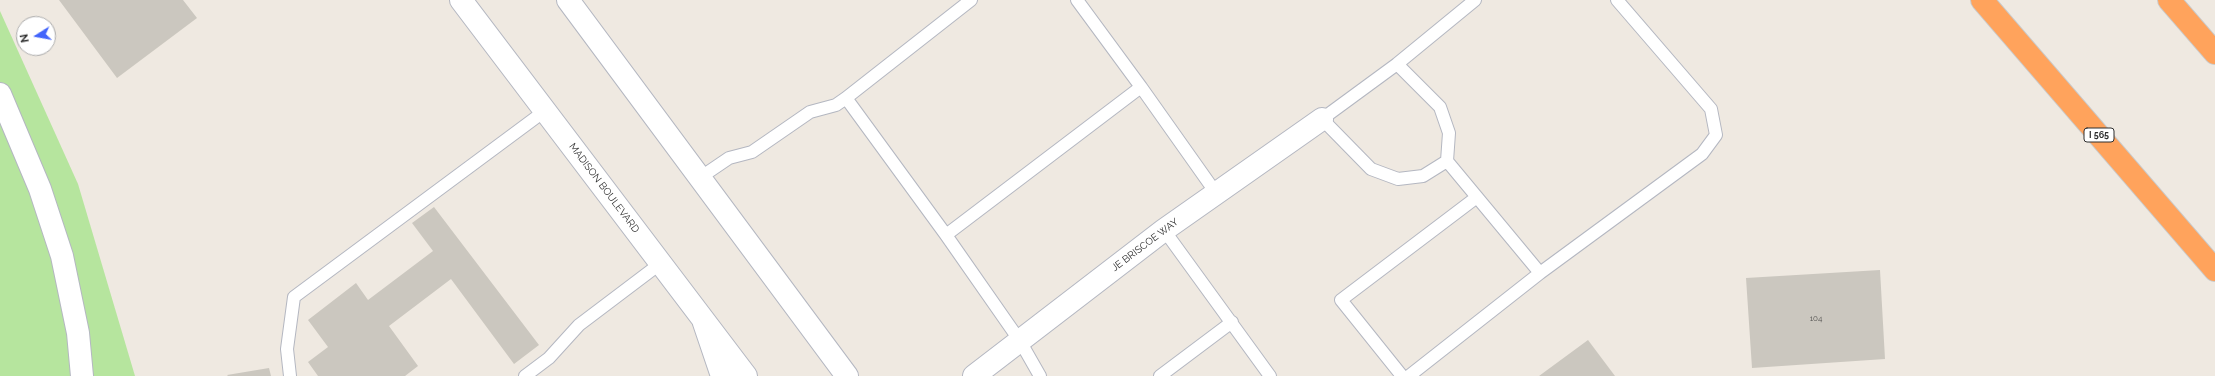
<!DOCTYPE html>
<html>
<head>
<meta charset="utf-8">
<style>
  body { margin:0 }
  #map { position:relative; width:2215px; height:376px; overflow:hidden; background:#efe9e1; font-family:Raleway,sans-serif }
  canvas { display:block }
  .north { position:absolute; left:16px; top:16px; width:40px; height:40px; box-sizing:border-box; background:#fff; border:1px solid #ababab; border-radius:50%; rotate:259deg; font-size:11px; font-weight:700; line-height:16px; text-align:center; color:#2e2e2e }
  .north::after { content:''; display:block; margin:auto; width:14px; height:18px; background:#4264fb; clip-path:polygon(50% 0,100% 100%,50% 72%,0 100%) }
</style>
</head>
<body>
<div id="map">
<canvas width="2215" height="376"></canvas>
<div class="north">N</div>
</div>
<script>
const ctx = document.querySelector('canvas').getContext('2d');
ctx.lineJoin = 'round';
function fillPath(path, color) { ctx.fillStyle = color; ctx.fill(path, 'evenodd'); }
const poly = rows => new Path2D(rows.map(r => 'M' + r).join(''));
function trace(path, color, width, dash) { ctx.strokeStyle = color; ctx.lineWidth = width; ctx.lineCap = dash ? 'butt' : 'round'; ctx.setLineDash(dash || []); ctx.stroke(path); }
function write(font, color, halo, rows, align = 'center') {
  ctx.font = font + ' Raleway,sans-serif'; ctx.lineWidth = 3; ctx.setLineDash([]); ctx.textBaseline = 'middle'; ctx.strokeStyle = halo; ctx.fillStyle = color; for (const [text, x, y, turn = 0] of rows) {
    ctx.save(); ctx.translate(x, y); ctx.rotate((+turn || 0) * Math.PI / 180); ctx.textAlign = isNaN(turn) ? turn : align; if (halo) ctx.strokeText(text, 0, 0); ctx.fillText(text, 0, 0); ctx.restore();
  }
}
fillPath(poly([
  [0,11,78,184,135,376,0,376]
]), '#b6e59e');
fillPath(poly([
  [59,0,183,0,197,18,117,78],
  [434,207,539,345,514,364,451,279,389,326,418,366,405,376,318,376,308,362,328,347,308,320,356,283,368,300,433,251,412,223],
  [1880,270,1885,359,1752,368,1746,278],
  [1588,340,1615,376,1539,376],
  [269,368,271,376,228,376,227,375]
]), '#cbc7bf');
const lane = poly([
  [971,0,846,98,946,235,1020,341,1040,376],
  [1397,64,1440,107,1449,133,1447,161,1423,176,1398,179,1371,169,1322,119,1397,64,1475,0],
  [1141,87,1216,193],
  [1447,161,1540,273,1702,154,1716,135,1711,109,1617,0],
  [701,177,729,158,752,152,810,112,836,105,846,98],
  [1164,230,1270,376],
  [946,235,1141,87,1077,0],
  [290,376,287,349,294,297,546,110],
  [525,376,549,358,579,325,661,263],
  [1160,376,1232,322],
  [1402,376,1341,300,1477,197],
  [1409,376,1540,273]
]);
const street = poly([
  [0,94,40,189,62,256,78,333,82,376],
  [704,323,722,376],
  [974,376,1164,230,1322,119]
]);
const secondary = poly([
  [461,0,746,376],
  [568,0,847,376]
]);
const highway = poly([
  [1982,0,2215,270],
  [2169,0,2215,53]
]);
trace(lane, '#b4b7c1', 14);
trace(street, '#b4b7c1', 24);
trace(secondary, '#b4b7c1', 24);
trace(highway, '#c9c9c9', 24);
trace(lane, '#fff', 12);
trace(street, '#fff', 22);
trace(secondary, '#fff', 22);
trace(highway, '#ffa35c', 22);
write('8px', '#555452', null, [
  ["104",1816,319]
]);
for (const [x, y, w] of [
  [2099,135,30]
]) { const box = new Path2D(); box.roundRect(x - w / 2, y - 7, w, 14, 3); ctx.fillStyle = '#fff'; ctx.fill(box); trace(box, '#2e2e2e', 1); }
write('bold 9px', '#2e2e2e', null, [
  ["I 565",2099,135]
]);
write('10px', '#2e2e2e', '#fff', [
  ["MADISON BOULEVARD",604,188,53],
  ["JE BRISCOE WAY",1145,245,-37]
]);
</script>
</body>
</html>
